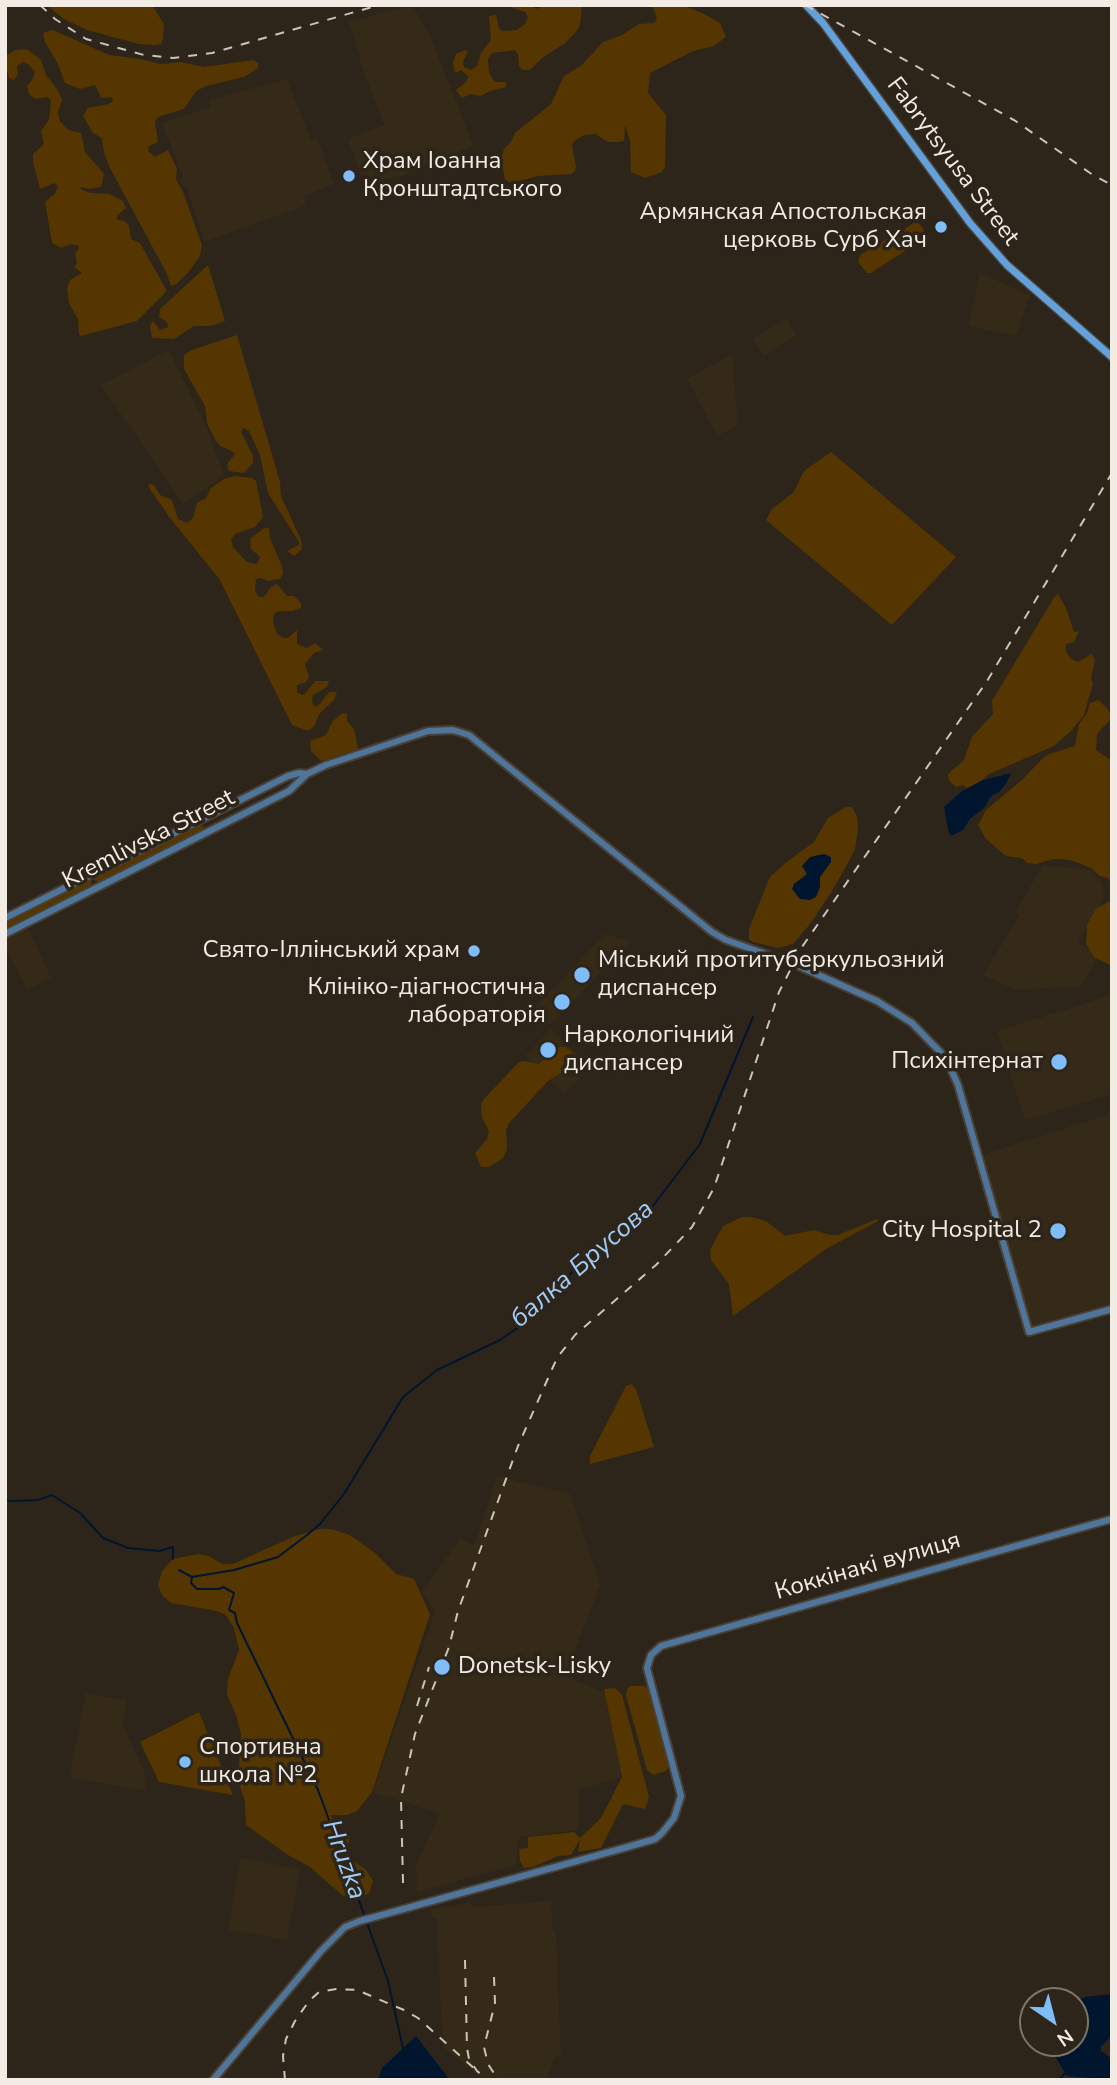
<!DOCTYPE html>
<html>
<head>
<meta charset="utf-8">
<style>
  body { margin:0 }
  #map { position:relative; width:1117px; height:2085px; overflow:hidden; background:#2d251a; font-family:"Nunito Sans",sans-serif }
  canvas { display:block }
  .frame { position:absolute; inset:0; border:7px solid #f2ece5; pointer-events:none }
  .north { position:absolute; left:1019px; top:1987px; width:70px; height:70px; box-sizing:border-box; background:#2d251a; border:2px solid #7c756b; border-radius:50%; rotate:145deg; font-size:19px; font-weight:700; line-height:28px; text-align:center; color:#f2ece5 }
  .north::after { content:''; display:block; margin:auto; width:24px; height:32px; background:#7fbdf9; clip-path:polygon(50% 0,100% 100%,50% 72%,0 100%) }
</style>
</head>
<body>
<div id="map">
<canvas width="1117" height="2085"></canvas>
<div class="frame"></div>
<div class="north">N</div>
</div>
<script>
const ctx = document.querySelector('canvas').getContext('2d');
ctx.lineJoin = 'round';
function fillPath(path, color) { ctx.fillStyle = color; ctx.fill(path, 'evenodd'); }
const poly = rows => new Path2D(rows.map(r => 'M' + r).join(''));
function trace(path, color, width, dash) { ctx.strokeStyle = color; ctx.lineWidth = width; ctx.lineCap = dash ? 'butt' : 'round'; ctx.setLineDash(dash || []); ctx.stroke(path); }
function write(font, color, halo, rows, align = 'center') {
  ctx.font = font + ' "Nunito Sans",sans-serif'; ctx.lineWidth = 7; ctx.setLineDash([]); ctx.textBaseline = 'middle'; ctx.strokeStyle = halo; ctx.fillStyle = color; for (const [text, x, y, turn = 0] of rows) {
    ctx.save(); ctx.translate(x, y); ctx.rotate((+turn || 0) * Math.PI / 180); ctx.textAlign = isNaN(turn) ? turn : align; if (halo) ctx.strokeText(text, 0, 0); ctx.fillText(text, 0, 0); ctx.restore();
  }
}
fillPath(poly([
  [412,5,430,35,472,142,472,146,400,176,364,183,348,139,384,125,359,59,360,55,349,22],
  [287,79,311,140,317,138,334,184,304,196,307,205,204,242,186,185,182,186,179,179,183,177,162,123,210,107,209,100],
  [980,273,1030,295,1016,336,968,326],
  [786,318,797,335,764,356,753,339],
  [169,350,207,428,224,476,183,504,101,385],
  [732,354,738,425,717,436,687,379],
  [1043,865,1091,870,1101,883,1104,898,1078,942,1098,956,1081,986,1016,990,983,975,1019,916,1015,912],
  [27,926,51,978,27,990,5,947,5,937],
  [605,934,631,942,550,1025,534,1009],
  [1112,995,1112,1094,1025,1120,997,1031],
  [551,1029,591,1067,565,1094,525,1056],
  [1112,1113,1112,1305,1032,1328,983,1157,988,1153],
  [497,1476,570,1494,600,1585,565,1676,605,1693,622,1777,579,1790,578,1830,519,1837,516,1865,417,1892,416,1864,440,1814,373,1792,435,1612,422,1591,461,1538,474,1545],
  [86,1693,126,1700,123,1724,146,1776,145,1791,69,1777],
  [240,1858,300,1869,287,1940,228,1930],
  [551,1901,553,1930,556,1934,561,2056,554,2057,547,2080,484,2080,443,2047,436,1918,432,1918,431,1909,470,1903,473,1907]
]), '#352918');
fillPath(poly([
  [46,5,152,5,164,24,163,39,161,44,154,45,139,44,87,30,64,19],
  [504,5,531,5,536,9,547,5,582,5,580,25,576,32,564,44,543,57,530,70,522,70,519,66,518,54,515,50,492,53,488,59,489,73,495,82,506,82,506,87,490,91,480,96,470,94,462,98,456,90,466,82,468,76,461,70,455,73,453,62,456,54,465,50,468,52,463,61,464,67,471,70,477,66,481,53,491,40,489,16,496,15,499,28,502,31,517,30,525,24,528,17,525,12],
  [652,5,682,5,702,13,720,23,726,37,714,46,693,51,650,73,648,93,666,115,665,167,662,172,645,178,631,172,630,140,625,125,624,141,619,142,608,142,595,134,584,135,574,141,572,146,576,166,575,171,571,174,538,176,515,182,509,182,505,179,501,159,504,149,511,142,515,133,551,104,564,76,582,65,603,42,622,35,639,24,654,23,657,19],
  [53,30,109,55,140,59,160,64,180,62,204,67,253,60,258,63,258,68,244,77,206,86,196,91,184,109,158,117,155,122,158,142,149,146,148,151,155,157,168,150,177,169,176,179,183,192,202,245,200,256,187,274,176,284,171,286,167,274,109,166,104,152,102,138,93,133,83,116,88,108,109,104,113,101,112,97,101,98,95,85,80,89,65,83,58,64,45,42,43,33],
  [27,49,41,60,46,75,57,89,62,100,58,112,59,120,68,130,81,133,85,152,104,174,101,187,89,189,82,187,80,189,90,193,109,194,123,201,126,208,117,216,117,219,126,222,129,226,131,239,140,243,167,291,137,321,81,336,79,334,78,319,69,303,67,288,70,280,82,273,74,267,77,263,75,253,78,250,79,246,71,244,61,248,52,243,45,202,55,194,58,186,54,183,40,189,33,162,33,154,44,144,41,131,49,120,51,101,48,97,35,99,29,94,27,86,32,80,35,72,28,64,23,62,17,66,18,74,14,80,9,78,7,71,7,55,16,50],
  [913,223,918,223,923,228,926,235,925,238,871,273,867,273,858,262,860,255,893,235,902,235,906,228],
  [208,265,225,321,211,326,194,326,174,339,152,338,150,325,153,321,160,330,168,327,167,322,159,317,160,309],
  [237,335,280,482,281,496,301,540,302,549,294,556,287,551,299,545,299,542,268,493,260,455,249,431,244,428,241,431,253,456,253,463,244,473,229,471,227,464,235,454,232,451,220,446,216,441,207,423,205,406,184,369,184,355,192,350],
  [831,452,956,557,892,625,766,520,772,509,794,492,804,471],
  [235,476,252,478,256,481,263,517,255,527,235,534,231,540,233,547,247,562,257,564,260,557,251,549,250,539,264,528,269,528,270,538,282,566,283,573,280,579,268,581,261,578,256,579,255,591,259,597,264,597,271,587,277,584,287,596,294,596,301,603,301,608,293,611,279,611,274,614,273,622,277,634,283,638,288,638,297,630,297,644,307,648,315,643,323,650,314,653,305,664,309,677,306,682,297,685,297,693,304,695,315,681,329,681,327,687,313,695,312,702,315,707,321,703,329,692,337,692,334,700,319,714,315,725,310,730,305,730,292,725,220,580,170,518,148,486,150,484,154,485,160,495,172,500,178,519,187,523,193,518,197,503,206,498,211,488,224,479],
  [1058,594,1066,608,1074,632,1079,631,1074,642,1066,644,1066,652,1071,659,1078,662,1092,654,1095,660,1091,678,1093,683,1084,715,1071,731,1054,746,989,774,980,782,967,789,963,785,956,787,949,781,948,774,964,760,972,737,993,714,992,701,1055,596],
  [1098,700,1108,709,1111,716,1109,721,1097,734,1096,750,1112,761,1112,884,1108,878,1100,876,1091,868,1070,860,1053,859,1036,864,1027,863,1022,858,1006,856,986,839,978,825,986,810,1022,780,1042,759,1049,754,1075,746,1079,724,1087,713,1090,703],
  [342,713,347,714,347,721,354,729,358,749,321,761,311,751,310,741,326,735,333,721],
  [846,807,852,807,857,817,858,827,855,850,831,893,810,924,793,944,778,948,753,942,749,939,749,929,770,877,788,861,814,842,828,818],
  [200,823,204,827,203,832,100,883,94,880,96,875],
  [87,879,91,881,91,887,5,931,5,921],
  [1112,900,1112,966,1094,957,1086,944,1087,926,1091,917,1097,908],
  [560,1047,565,1047,571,1051,574,1058,573,1063,568,1069,548,1081,509,1123,506,1131,507,1149,503,1158,489,1167,481,1167,475,1153,487,1139,489,1131,482,1117,481,1104,483,1100,519,1062,524,1061,539,1064],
  [742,1217,751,1217,766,1221,785,1236,814,1230,830,1235,838,1235,877,1219,878,1221,826,1249,733,1316,729,1284,711,1260,710,1250,723,1226],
  [631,1384,636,1389,654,1447,590,1464,590,1456,626,1386],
  [320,1529,331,1529,350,1535,375,1553,396,1574,414,1579,430,1614,372,1792,357,1811,347,1815,331,1815,335,1827,350,1837,346,1853,348,1857,366,1870,373,1881,369,1893,356,1900,342,1895,310,1867,288,1855,246,1825,245,1801,238,1781,241,1734,236,1715,227,1695,228,1679,239,1650,234,1628,226,1615,217,1611,171,1603,162,1595,158,1585,162,1571,173,1559,198,1554,209,1556,222,1564,233,1564,295,1536],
  [630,1686,643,1686,649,1688,670,1763,666,1771,654,1775,647,1770,626,1696,627,1689],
  [615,1688,622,1695,649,1797,645,1809,623,1804,601,1848,578,1852,580,1839,571,1855,558,1856,533,1867,524,1868,520,1861,519,1849,528,1848,528,1837,574,1832,580,1838,601,1818,622,1777,604,1689],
  [199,1712,233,1795,159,1782,140,1742]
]), '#553600');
fillPath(poly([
  [1011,773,1006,784,999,792,991,796,984,808,970,819,963,830,951,836,948,830,944,807,962,791,983,780],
  [824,854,831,857,831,862,820,877,820,887,816,897,810,900,800,899,792,889,794,884,807,874,802,866,810,857],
  [1112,1994,1112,2036,1101,2046,1101,2051,1112,2059,1112,2080,1067,2076,1047,2043,1075,2043,1075,2002,1085,1997],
  [416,2036,450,2080,378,2080,382,2068]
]), '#00162f');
trace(poly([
  [5,1499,8,1501,38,1500,52,1495,80,1513,103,1538,128,1548,160,1551,173,1547,173,1559],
  [179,1570,192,1577,191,1583,197,1589,219,1589,223,1587,234,1593,229,1610,235,1613,237,1623,318,1790,365,1917],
  [192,1577,234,1570,278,1557,307,1535,320,1524,344,1494,403,1397,437,1370,500,1340,523,1324,575,1269,643,1219,700,1144,753,1017],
  [367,1923,388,1981,403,2048],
  [1059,2080,1066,2072]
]), '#00162f', 2);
const tertiary = poly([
  [5,918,288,776,299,773,307,774],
  [5,934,289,791,307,774,326,765,428,731,453,730,469,735,712,932,726,940,794,964,877,1001,912,1023,946,1058,958,1085,1029,1332,1112,1309],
  [213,2080,321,1951,345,1927,360,1921,624,1848,655,1839,662,1833,674,1818,681,1796,647,1668,651,1655,661,1646,1112,1519]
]);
const secondary = poly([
  [806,5,823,23,970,223,1007,265,1112,357]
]);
trace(tertiary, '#494136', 10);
trace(secondary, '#494136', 10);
trace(tertiary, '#4f759a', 6);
trace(secondary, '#63a1dc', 7);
trace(poly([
  [40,5,55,19,86,39,144,55,173,58,212,53,379,5],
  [805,5,1014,120,1093,175,1112,185],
  [417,1706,429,1667],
  [403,1883,401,1798,415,1734,449,1647,458,1611,518,1446,557,1358,575,1335,656,1265,692,1227,714,1188,779,992,802,947,987,681,1112,473],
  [465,1960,467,2048,469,2059,477,2071,488,2080],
  [494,1977,495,2003,484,2047,488,2064,495,2075,502,2080],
  [285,2080,283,2056,286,2039,295,2021,309,2001,319,1992,337,1989,357,1990,404,2010,418,2018,477,2071]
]), '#cac4bc', 2, [9, 9]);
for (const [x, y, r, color] of [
  [349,176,7,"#7fbdf9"],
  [941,227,7,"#7fbdf9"],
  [474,951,7,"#7fbdf9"],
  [582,975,9,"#7fbdf9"],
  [562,1002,9,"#7fbdf9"],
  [548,1050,9,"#7fbdf9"],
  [1059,1062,9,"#7fbdf9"],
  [1058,1231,9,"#7fbdf9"],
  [442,1667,9,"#7fbdf9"],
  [185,1762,7,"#7fbdf9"]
]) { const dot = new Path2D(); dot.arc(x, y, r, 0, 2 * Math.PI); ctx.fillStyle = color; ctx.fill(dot); trace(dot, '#2d251a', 2.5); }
write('24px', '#f2ece5', '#2d251a', [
  ["Храм Іоанна",363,162],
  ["Кронштадтського",363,190],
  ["Армянская Апостольская",927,213,"right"],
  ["церковь Сурб Хач",927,241,"right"],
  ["Свято-Іллінський храм",460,951,"right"],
  ["Міський протитуберкульозний",598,961],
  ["диспансер",598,989],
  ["Клініко-діагностична",546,988,"right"],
  ["лабораторія",546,1016,"right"],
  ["Наркологічний",564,1036],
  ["диспансер",564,1064],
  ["Психінтернат",1043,1062,"right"],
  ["City Hospital 2",1042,1231,"right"],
  ["Donetsk-Lisky",458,1667],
  ["Спортивна",199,1748],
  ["школа №2",199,1776]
], 'left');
write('24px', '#f2ece5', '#2d251a', [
  ["Fabrytsyusa Street",952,162,53],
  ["Kremlivska Street",149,840,-27],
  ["Коккінакі вулиця",868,1567,-16]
]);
write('italic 26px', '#a0ccf9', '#2d251a', [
  ["балка Брусова",583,1265,-41],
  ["Hruzka",343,1860,70]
]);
</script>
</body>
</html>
